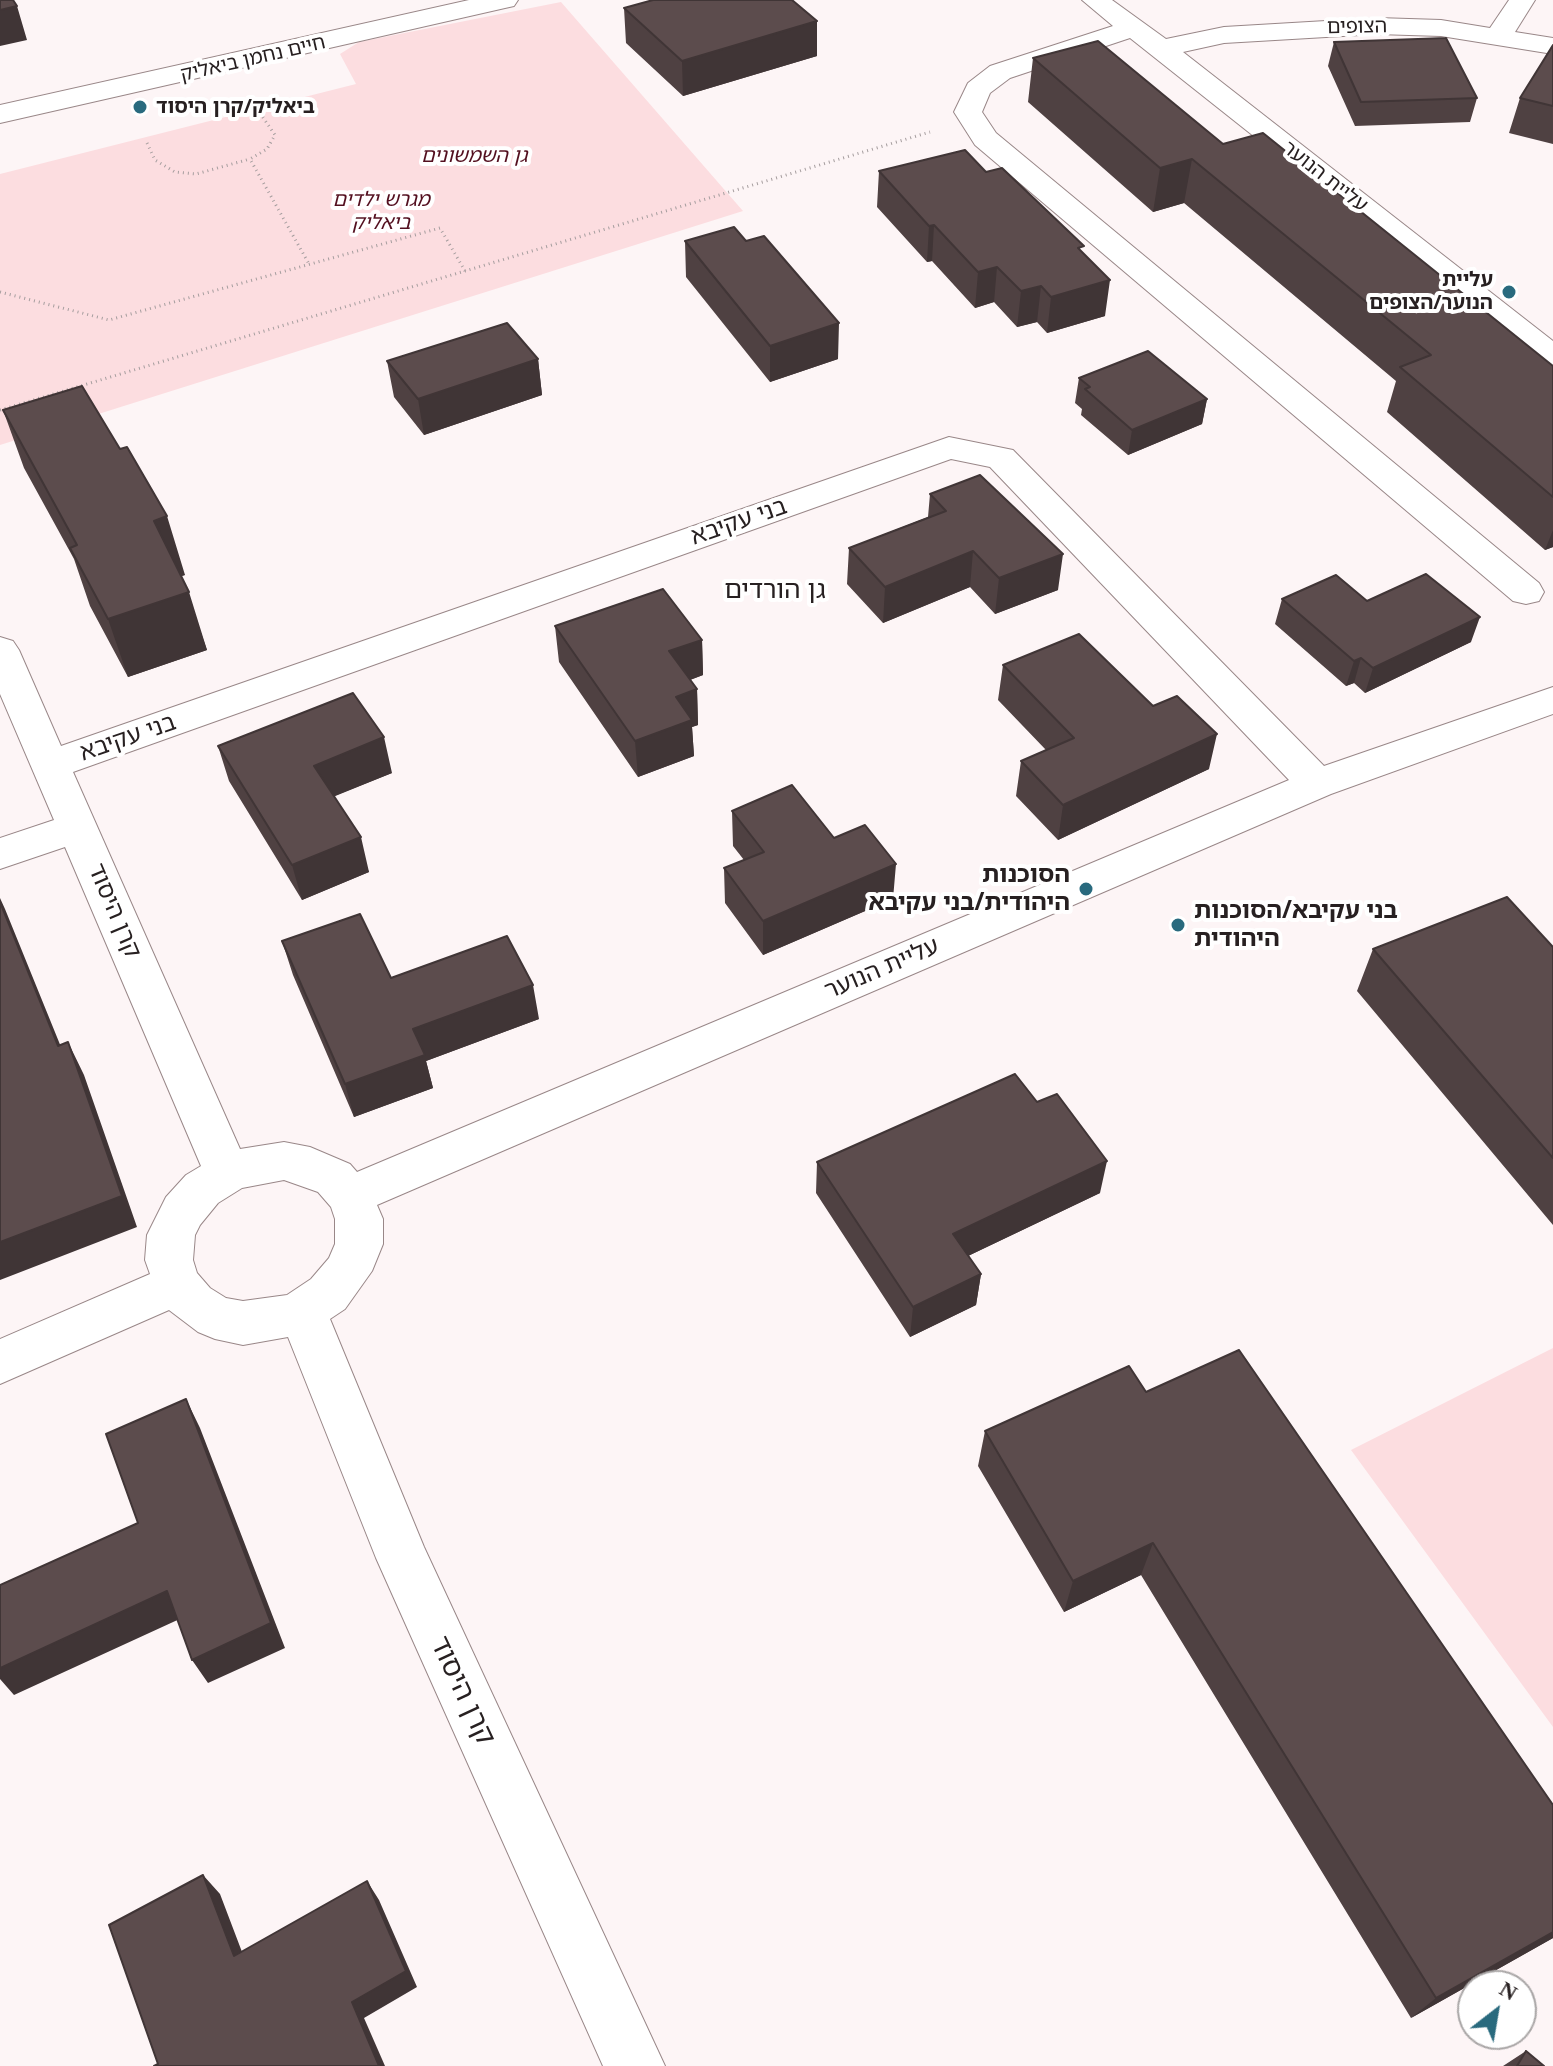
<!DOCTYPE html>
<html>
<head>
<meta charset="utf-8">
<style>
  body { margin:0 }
  #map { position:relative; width:1553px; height:2066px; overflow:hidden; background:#fdf5f6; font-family:Georgia,serif }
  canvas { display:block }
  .north { position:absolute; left:1457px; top:1970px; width:80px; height:80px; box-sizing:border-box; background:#fff; border:2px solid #a9a6a6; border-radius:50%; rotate:31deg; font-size:22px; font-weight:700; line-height:32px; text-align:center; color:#272021 }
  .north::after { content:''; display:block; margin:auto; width:28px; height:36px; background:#296a7e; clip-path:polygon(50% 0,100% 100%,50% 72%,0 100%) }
</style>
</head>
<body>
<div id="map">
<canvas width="1553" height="2066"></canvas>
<div class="north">N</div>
</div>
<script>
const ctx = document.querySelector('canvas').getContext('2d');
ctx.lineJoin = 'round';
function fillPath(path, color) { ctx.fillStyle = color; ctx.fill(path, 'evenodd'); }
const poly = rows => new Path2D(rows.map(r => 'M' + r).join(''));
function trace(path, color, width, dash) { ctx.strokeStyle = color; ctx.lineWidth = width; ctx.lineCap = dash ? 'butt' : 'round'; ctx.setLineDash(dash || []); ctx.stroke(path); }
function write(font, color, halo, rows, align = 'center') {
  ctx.font = font + ' Georgia,"Noto Sans Hebrew",serif'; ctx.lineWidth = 8; ctx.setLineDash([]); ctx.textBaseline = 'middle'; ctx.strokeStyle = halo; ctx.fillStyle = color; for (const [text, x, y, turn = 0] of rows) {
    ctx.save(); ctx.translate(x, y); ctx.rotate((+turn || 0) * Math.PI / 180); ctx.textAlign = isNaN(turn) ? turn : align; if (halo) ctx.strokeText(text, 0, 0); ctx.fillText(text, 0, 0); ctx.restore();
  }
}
fillPath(poly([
  [561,2,743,211,0,445,0,174,356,84,340,54,359,42],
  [1553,1348,1553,1727,1351,1450]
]), '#fcdde0');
const street = poly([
  [1082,0,1112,0,1166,39,1224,27,1377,18,1441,20,1490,28,1509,0,1535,0,1515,32,1553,38,1553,54,1441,36,1377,34,1224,43,1183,52,1553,341,1553,367,1541,364,1130,38,1010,78,990,93,982,112,996,133,1539,583,1544,592,1539,601,1526,604,1513,601,975,145,954,112,968,83,990,66,1113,26,1082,0],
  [949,437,1013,450,1324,766,1553,687,1553,714,1331,794,377,1205,383,1219,383,1244,372,1271,345,1309,330,1319,424,1547,665,2066,603,2066,376,1558,288,1337,243,1345,215,1339,198,1332,169,1310,0,1384,0,1339,150,1274,145,1260,147,1235,166,1197,186,1175,201,1166,65,847,0,869,0,838,54,820,0,694,0,637,13,641,19,650,61,746,949,437],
  [951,459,990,467,1289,780,357,1172,350,1164,310,1147,284,1142,240,1149,73,772,951,459],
  [284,1180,318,1192,331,1207,335,1219,335,1244,329,1258,311,1279,287,1295,243,1301,226,1298,210,1288,197,1273,193,1260,195,1235,200,1225,218,1203,242,1188,284,1180]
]);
const secondary = poly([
  [469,0,518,0,514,6,505,8,0,123,0,105,469,0]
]);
trace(street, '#998788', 2);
trace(secondary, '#998788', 2);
trace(poly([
  [260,113,275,135,267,149,250,159,309,264],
  [147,143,155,160,175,172,196,174,250,159],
  [0,292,109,320,440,228,465,271],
  [0,410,930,132]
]), '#a59d9e', 3, [1, 4]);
fillPath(street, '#fff');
fillPath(secondary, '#fff');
fillPath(poly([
  [624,8,817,21,817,56,683,96,626,43],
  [1334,42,1477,98,1470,122,1355,126,1328,66],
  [1553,45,1553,144,1509,133,1520,98],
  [1033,58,1223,144,1553,366,1553,547,1545,550,1387,412,1396,381,1184,203,1153,212,1028,102],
  [879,171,986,172,1083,253,1105,316,1047,333,1037,322,1017,327,994,302,975,308,932,261,927,262,877,207],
  [685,241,838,359,770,382,686,277],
  [538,359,542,395,424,435,394,397,387,361],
  [1079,378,1207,399,1202,424,1128,455,1081,415,1082,409,1075,403],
  [3,410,185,575,181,576,207,650,128,677,90,606,74,559,24,468],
  [930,494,1058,590,995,614,970,587,883,623,847,584,849,548,928,517],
  [1282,599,1367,601,1471,642,1365,693,1354,683,1346,686,1275,624],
  [555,626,702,640,703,675,690,680,697,689,698,725,692,727,694,756,638,777,559,662],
  [1003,665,1209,769,1058,840,1016,796,1021,761,1046,750,998,700],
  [218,746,392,773,334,796,369,872,302,900,229,781],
  [732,811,834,838,893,899,763,955,725,903,724,868,744,860,733,846],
  [282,941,391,978,539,1019,426,1061,433,1088,354,1117,293,975],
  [1553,947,1553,1225,1357,991,1373,949],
  [817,1162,1100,1193,968,1256,981,1274,976,1305,910,1337,816,1193],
  [1146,1392,1553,1938,1411,2018,1141,1575,1064,1612,978,1466,985,1431],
  [1526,2051,1544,2066,1503,2066]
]), '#4f4142');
fillPath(poly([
  [17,6,27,40,0,46,0,10],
  [817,21,817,56,683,96,682,61],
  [1192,159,1184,203,1153,212,1160,168],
  [934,225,932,261,927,262,929,226],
  [997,267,994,302,975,308,978,272],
  [1110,280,1105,316,1047,333,1051,297],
  [1041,286,1037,322,1017,327,1021,291],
  [839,323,838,359,770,382,770,346],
  [538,359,542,395,424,435,418,399],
  [1207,399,1202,424,1128,455,1132,430],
  [167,516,185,575,172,579,154,521],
  [1553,530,1553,547,1545,550],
  [973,551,970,587,883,623,885,587],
  [1063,554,1058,590,995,614,999,578],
  [189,592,207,650,128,677,108,619],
  [1480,617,1471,642,1365,693,1373,668],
  [702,640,703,675,671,687,669,651],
  [1361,658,1354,683,1346,686,1354,661],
  [697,689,698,725,692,727,694,756,638,777,635,741,676,697],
  [1217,734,1209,769,1058,840,1063,805],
  [384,737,392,773,323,801,314,766],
  [361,837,369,872,302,900,292,865],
  [896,864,893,899,763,955,763,921],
  [0,898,5,909,74,1079,58,1046,0,902],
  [533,985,539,1019,426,1061,433,1088,354,1117,345,1084,413,1029],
  [68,1042,84,1075,137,1227,0,1280,0,1242],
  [1107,1161,1100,1193,949,1265,953,1234],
  [981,1274,976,1305,910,1337,913,1307],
  [186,1399,200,1428,285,1648,208,1683,192,1660],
  [1153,1543,1141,1575,1064,1612,1073,1581],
  [167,1591,184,1617,14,1695,0,1679,0,1668],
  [203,1875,220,1894,250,1973,234,1956],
  [367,1881,379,1900,417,1987,364,2018,385,2066,379,2066,352,2002],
  [1553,1932,1553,1938,1411,2018,1436,1998]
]), '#403536');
const building = poly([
  [0,0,13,0,17,6,0,10,0,0],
  [653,0,792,0,817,21,682,61,624,8,653,0],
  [1446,38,1477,98,1361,102,1334,42,1446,38],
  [1098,41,1223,144,1263,133,1553,366,1553,497,1400,367,1431,355,1192,159,1160,168,1033,58,1098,41],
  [1553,45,1553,106,1520,98,1553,45],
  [965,150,986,172,1002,168,1084,246,1078,248,1110,280,1051,297,1041,286,1021,291,997,267,978,272,934,225,929,226,879,171,965,150],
  [734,227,746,241,764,236,839,323,770,346,685,241,734,227],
  [507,323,538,359,418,399,387,361,507,323],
  [1148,351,1207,399,1132,430,1085,389,1090,387,1079,378,1148,351],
  [82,386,120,449,127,447,167,516,154,521,189,592,108,619,70,548,77,545,3,410,82,386],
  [980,475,1063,554,999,578,973,551,885,587,849,548,946,511,930,494,980,475],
  [1426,574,1480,617,1373,668,1361,658,1354,661,1282,599,1336,575,1367,601,1426,574],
  [663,589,702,640,669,651,697,689,676,697,692,720,635,741,555,626,663,589],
  [1079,634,1153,706,1177,696,1217,734,1063,805,1021,761,1074,738,1003,665,1079,634],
  [353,693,384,737,314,766,361,837,292,865,218,746,353,693],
  [792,785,834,838,865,825,896,864,763,921,724,868,764,852,732,811,792,785],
  [1507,897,1553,947,1553,1158,1373,949,1507,897],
  [0,902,58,1046,68,1042,122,1196,0,1242,0,902],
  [360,914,391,978,507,936,533,985,413,1029,425,1055,345,1084,282,941,360,914],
  [1015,1074,1037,1102,1057,1094,1107,1161,953,1234,981,1274,913,1307,817,1162,1015,1074],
  [1239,1350,1553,1805,1553,1932,1436,1998,1153,1543,1073,1581,985,1431,1129,1366,1146,1392,1239,1350],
  [186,1399,271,1623,192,1660,167,1591,0,1668,0,1585,138,1523,106,1434,186,1399],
  [203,1875,234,1956,367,1881,406,1971,352,2002,379,2066,154,2066,158,2064,109,1925,203,1875],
  [1526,2051,1544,2066,1517,2066,1526,2051]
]);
fillPath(building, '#5c4c4d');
trace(building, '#403536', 2);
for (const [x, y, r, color] of [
  [140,107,8,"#296a7e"],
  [1509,292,8,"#296a7e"],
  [1086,889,8,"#296a7e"],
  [1178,925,8,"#296a7e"]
]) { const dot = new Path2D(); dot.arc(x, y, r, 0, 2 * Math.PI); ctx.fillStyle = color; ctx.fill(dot); trace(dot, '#fff', 3); }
write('20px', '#272021', '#fff', [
  ["הצופים",1357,27,-1],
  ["חיים נחמן ביאליק",253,59,-13],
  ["עליית הנוער",1325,177,38]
]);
write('bold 20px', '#272021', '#fff', [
  ["ביאליק/קרן היסוד",156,107],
  ["עליית",1493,280,"right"],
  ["הנוער/הצופים",1493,303,"right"]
], 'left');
write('italic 20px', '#530f1f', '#fff', [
  ["גן השמשונים",474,156],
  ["מגרש ילדים",381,200],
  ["ביאליק",381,223]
]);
write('24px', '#272021', '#fff', [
  ["בני עקיבא",739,522,-19],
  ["בני עקיבא",128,738,-19],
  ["קרן היסוד",114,911,67],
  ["עליית הנוער",882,969,-23]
]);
write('bold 24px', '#272021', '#fff', [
  ["הסוכנות",1070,875],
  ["היהודית/בני עקיבא",1070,903],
  ["בני עקיבא/הסוכנות",1194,911,"left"],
  ["היהודית",1194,939,"left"]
], 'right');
write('26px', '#272021', '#fff', [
  ["גן הורדים",775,591]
]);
write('28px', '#272021', '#fff', [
  ["קרן היסוד",462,1691,65]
]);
</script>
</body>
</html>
